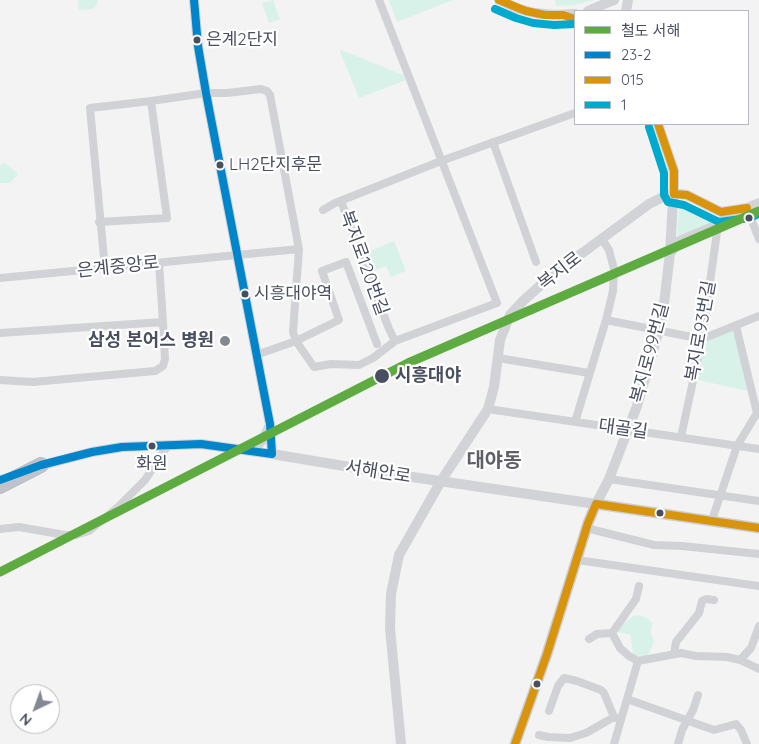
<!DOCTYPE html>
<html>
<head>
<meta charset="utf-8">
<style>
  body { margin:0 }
  #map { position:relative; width:759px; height:744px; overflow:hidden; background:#f3f3f3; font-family:Quicksand,"Noto Sans KR",sans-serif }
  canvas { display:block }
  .legend { position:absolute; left:574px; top:10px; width:175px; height:115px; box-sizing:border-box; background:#fff; border:1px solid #b6b9bf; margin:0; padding:6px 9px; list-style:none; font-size:15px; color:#494f60 }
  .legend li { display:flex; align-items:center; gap:10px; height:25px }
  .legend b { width:25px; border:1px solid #b6b9bf }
  .north { position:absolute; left:10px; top:684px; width:50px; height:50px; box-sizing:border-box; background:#fff; border:1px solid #b6b9bf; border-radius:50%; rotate:222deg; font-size:14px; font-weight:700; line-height:20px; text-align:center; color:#494f60 }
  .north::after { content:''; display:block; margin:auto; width:18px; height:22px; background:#848893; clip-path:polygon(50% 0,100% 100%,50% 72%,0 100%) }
</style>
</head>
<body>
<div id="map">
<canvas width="759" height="744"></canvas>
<ul class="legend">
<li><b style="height:6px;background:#5eac41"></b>철도 서해</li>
<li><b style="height:6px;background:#0085ca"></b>23-2</li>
<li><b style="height:6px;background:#d9940e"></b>015</li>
<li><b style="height:6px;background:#00a9ce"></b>1</li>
</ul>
<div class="north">N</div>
</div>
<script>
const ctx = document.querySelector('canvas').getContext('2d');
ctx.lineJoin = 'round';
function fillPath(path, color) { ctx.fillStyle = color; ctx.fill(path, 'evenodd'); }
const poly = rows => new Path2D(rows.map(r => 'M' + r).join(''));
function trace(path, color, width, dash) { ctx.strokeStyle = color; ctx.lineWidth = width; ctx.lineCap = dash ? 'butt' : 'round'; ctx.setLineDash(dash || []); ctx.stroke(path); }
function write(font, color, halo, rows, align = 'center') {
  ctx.font = font + ' Quicksand,"Noto Sans KR",sans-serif'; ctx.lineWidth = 4.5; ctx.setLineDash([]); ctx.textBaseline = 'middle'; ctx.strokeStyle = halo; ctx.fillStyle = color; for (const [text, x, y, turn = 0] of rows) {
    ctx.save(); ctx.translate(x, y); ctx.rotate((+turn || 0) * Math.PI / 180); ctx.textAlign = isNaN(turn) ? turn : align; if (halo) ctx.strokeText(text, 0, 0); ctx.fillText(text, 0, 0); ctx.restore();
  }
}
fillPath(poly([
  [78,0,97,0,97,4,93,9,79,10],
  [273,0,280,19,269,23,262,3],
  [389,0,453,0,397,22],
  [555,0,594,0,575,5,556,6],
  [339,49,403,75,406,80,359,98],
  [4,162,18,174,10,183,0,183,0,166],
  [683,205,714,222,677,236,679,206],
  [394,241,406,271,391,277,386,266,371,272,363,254],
  [734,329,736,330,748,391,698,380,705,342],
  [638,615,647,618,653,624,650,632,654,641,648,656,633,656,631,636,628,634,617,632,620,626,633,616]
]), '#d8f2e9');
const highway = poly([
  [0,486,41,465]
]);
trace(highway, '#b7b9c2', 16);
trace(poly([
  [493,142,536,262],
  [341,201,389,329,395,341],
  [747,208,759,239],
  [323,210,335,203,441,161,575,113],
  [99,222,167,218,151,101],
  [159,263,163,322],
  [105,269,90,108,151,101,206,93,227,93,261,89,267,91,270,95,299,249,293,332,296,341,314,367,331,364,359,365,373,358,395,341,497,303,379,0],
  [0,278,299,249],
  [606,320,702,339,759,316],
  [0,333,163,322,165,359,163,366,155,371,33,382,0,380],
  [256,355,296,341,339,320,322,271,346,262,377,344],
  [498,358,589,373],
  [488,409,759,449],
  [575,422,606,320,613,291,614,269,609,250,602,239],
  [681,437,702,339,718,225],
  [609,479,759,501],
  [712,520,737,446,757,413,736,326],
  [586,528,654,545,682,546,759,554],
  [0,529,19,527,65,535,76,535,89,531,118,507,145,480,168,445],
  [577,560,759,586],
  [612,633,636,599,639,586],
  [589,639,597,634,612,633,620,648,629,656,638,661,681,653,696,656,727,657,740,660,759,669],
  [674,654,676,642,699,613,702,601,706,599,714,600],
  [740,660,751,648,759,626],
  [627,699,714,730,736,724,741,730,747,744],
  [549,711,558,686,564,678,577,681,601,690,604,693,614,717,621,720],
  [539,735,548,737,570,738,586,733,614,717],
  [614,744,638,661],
  [678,744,682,730,693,710,698,695]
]), '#d1d2d5', 8);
trace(poly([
  [194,0,198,46,206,93,270,424,272,454],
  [499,0,519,9,535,13,554,15,575,14],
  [588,11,614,0],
  [626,11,628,0],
  [671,252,679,241,715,226,739,212],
  [250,451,263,440,269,427],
  [35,467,92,452,122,447,201,444,272,454,392,474,596,504,609,479,637,406,659,330,664,304,670,253,674,182,674,171,658,124],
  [401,744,390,628,391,594,399,555,441,481,488,409,494,387,500,340,510,315,524,300,551,276,649,204,665,196,680,194,687,195,721,212,747,208,759,203]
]), '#d1d3d7', 10);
trace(poly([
  [515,744,547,654,588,523,596,504,759,528]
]), '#cbced3', 11);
trace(highway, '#c0c3ca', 14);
trace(poly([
  [0,480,41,465,92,452,122,447,201,444,272,454,270,424,206,93,198,46,194,0]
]), '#0085ca', 8);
trace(poly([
  [499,0,526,11,545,15,563,15,575,19],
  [658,124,674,171,674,194],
  [674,194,687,195,721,212,747,208],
  [596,504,759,528],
  [515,744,547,654,588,523,596,504]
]), '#d9940e', 8);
trace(poly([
  [495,9,516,18,533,23,554,25,575,24],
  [649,127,664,173,664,195,668,202,684,205,719,222,749,218,759,214]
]), '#00a9ce', 8);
trace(poly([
  [0,572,408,363,759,211]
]), '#5eac41', 9);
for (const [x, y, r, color] of [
  [197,40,4.5,"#494f60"],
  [220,165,4.5,"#494f60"],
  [749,218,4.5,"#494f60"],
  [245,294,4.5,"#494f60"],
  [225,341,6,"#848893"],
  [382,376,8,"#494f60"],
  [152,446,4.5,"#494f60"],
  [660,513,4.5,"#494f60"],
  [537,684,4.5,"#494f60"]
]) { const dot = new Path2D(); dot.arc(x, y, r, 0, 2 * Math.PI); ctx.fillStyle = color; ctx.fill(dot); trace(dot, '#fff', 2); }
write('17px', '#494f60', '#fff', [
  ["은계2단지",206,40],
  ["LH2단지후문",229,165],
  ["시흥대야역",254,294],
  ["화원",152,464,"center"]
], 'left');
write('18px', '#494f60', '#fff', [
  ["복지로120번길",364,263,70],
  ["은계중앙로",118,267,-6],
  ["복지로",560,271,-38],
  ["복지로93번길",701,331,-80],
  ["복지로99번길",650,353,-75],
  ["대골길",623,429,8],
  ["서해안로",378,472,9]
]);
write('bold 18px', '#494f60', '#fff', [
  ["삼성 본어스 병원",214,341]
], 'right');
write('bold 18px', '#494f60', '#fff', [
  ["시흥대야",395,376]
], 'left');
write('bold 20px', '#5e5f67', '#fff', [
  ["대야동",494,461]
]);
</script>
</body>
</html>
